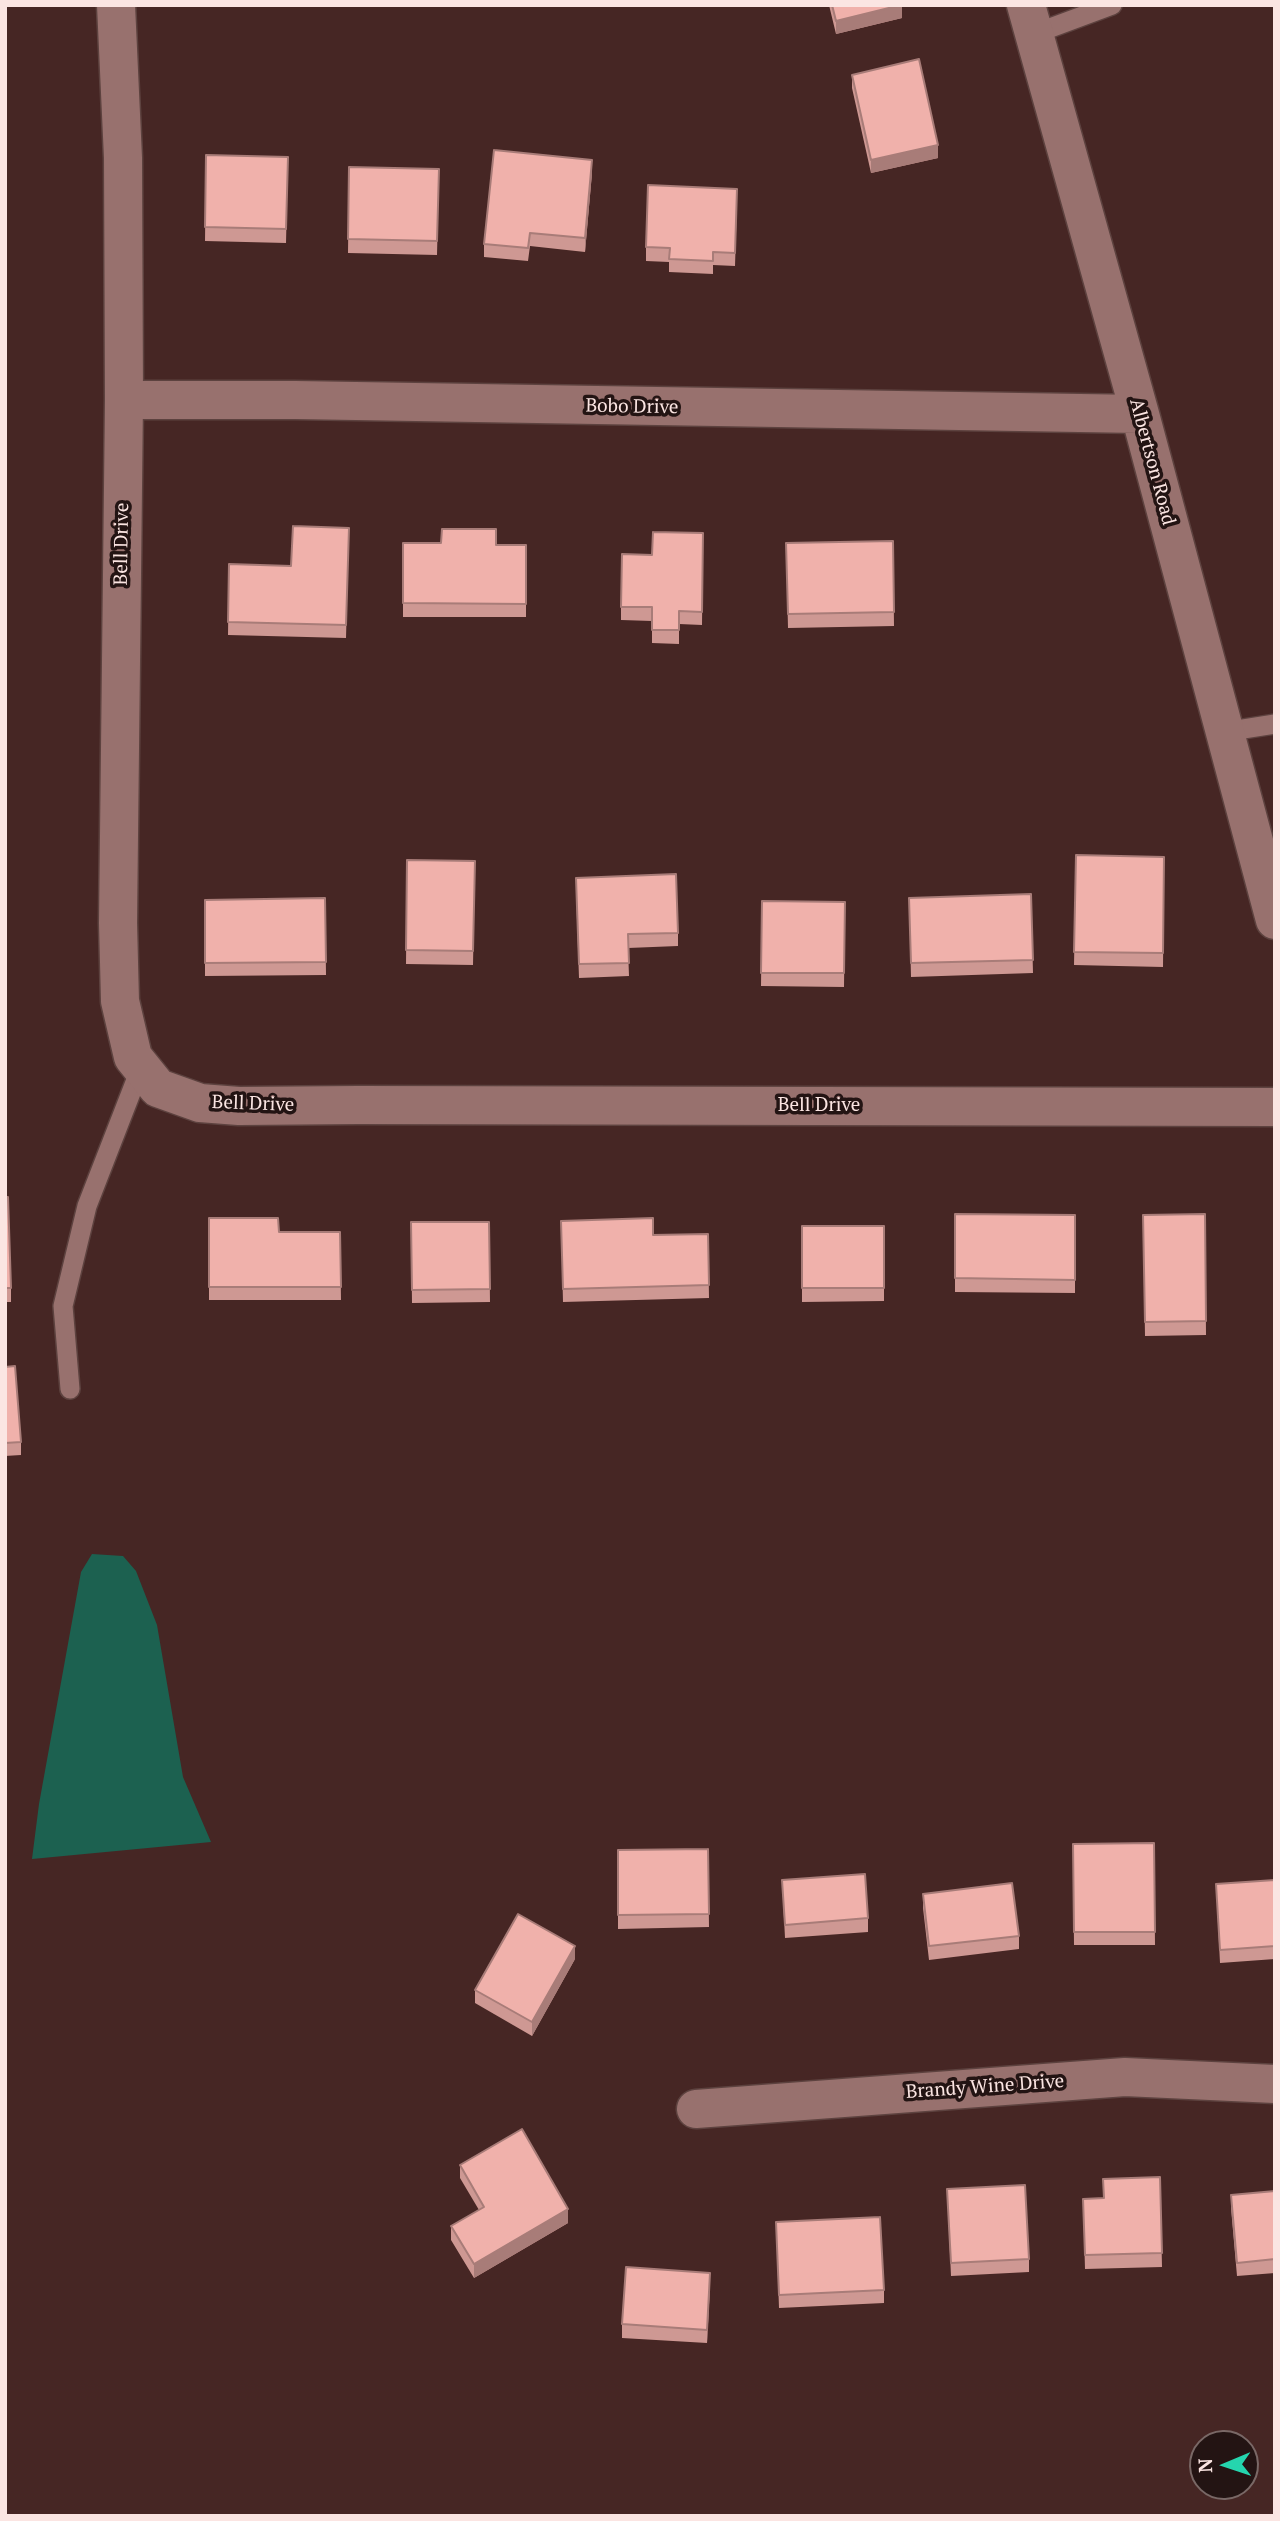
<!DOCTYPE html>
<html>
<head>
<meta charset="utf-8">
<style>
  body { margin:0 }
  #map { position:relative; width:1280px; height:2521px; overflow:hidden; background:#462624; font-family:"PT Serif",serif }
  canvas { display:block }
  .frame { position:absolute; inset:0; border:7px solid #fbe5e2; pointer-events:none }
  .north { position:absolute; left:1189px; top:2430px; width:70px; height:70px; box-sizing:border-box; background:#231413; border:2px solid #796866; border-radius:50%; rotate:268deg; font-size:19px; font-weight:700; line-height:28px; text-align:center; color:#fbe5e2 }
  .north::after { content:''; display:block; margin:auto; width:24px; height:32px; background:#25d5ae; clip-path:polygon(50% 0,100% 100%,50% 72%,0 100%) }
</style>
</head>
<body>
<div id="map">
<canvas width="1280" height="2521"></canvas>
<div class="frame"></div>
<div class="north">N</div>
</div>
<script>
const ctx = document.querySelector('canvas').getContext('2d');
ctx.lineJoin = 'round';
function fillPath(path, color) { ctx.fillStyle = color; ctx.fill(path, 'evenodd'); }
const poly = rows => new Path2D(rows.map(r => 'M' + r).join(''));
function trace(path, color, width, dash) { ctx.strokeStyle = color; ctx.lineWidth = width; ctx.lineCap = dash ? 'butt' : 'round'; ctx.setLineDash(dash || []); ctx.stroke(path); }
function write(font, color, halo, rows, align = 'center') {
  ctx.font = font + ' "PT Serif",serif'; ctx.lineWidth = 7; ctx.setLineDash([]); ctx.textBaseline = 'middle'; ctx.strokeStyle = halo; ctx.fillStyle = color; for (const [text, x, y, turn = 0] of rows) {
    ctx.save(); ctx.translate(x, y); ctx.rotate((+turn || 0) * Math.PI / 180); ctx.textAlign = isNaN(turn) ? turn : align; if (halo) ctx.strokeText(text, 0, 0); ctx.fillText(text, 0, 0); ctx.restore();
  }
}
fillPath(poly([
  [92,1554,123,1556,136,1571,157,1625,183,1777,211,1842,32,1859,39,1804,81,1572]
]), '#1c6150');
const lane = poly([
  [1034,34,1112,5],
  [1224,732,1275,724],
  [70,1389,63,1306,87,1206,141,1067]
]);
const street = poly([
  [116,5,123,158,124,400,118,923,120,1001,133,1057,158,1088,200,1103,239,1106,358,1105,1275,1107],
  [1026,5,1140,414,1275,920],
  [124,400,295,400,1140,414],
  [696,2109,1125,2077,1275,2084]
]);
trace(lane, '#5d423f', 22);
trace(street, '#5d423f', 41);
trace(lane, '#98716e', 19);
trace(street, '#98716e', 38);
fillPath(poly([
  [829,5,902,5,902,18,836,34],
  [852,75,938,158,871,173,852,88],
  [206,155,288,157,286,243,205,241],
  [349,167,439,169,437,255,348,253],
  [592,173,585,252,530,246,528,261,484,257,484,244],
  [737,202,735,266,713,265,713,274,669,272,669,262,646,261,646,247],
  [349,528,346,638,228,635,229,564,291,566],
  [703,533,702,625,679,624,679,644,652,643,652,621,621,620,621,607,652,555],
  [893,541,894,626,788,628,786,543],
  [403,543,496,545,526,545,526,617,403,617],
  [1076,855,1164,857,1163,967,1074,965],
  [407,860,475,861,473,965,406,964],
  [576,891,678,933,678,946,628,948,629,976,579,978],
  [1031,894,1033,973,911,977,909,898],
  [325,898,326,975,205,976,205,900],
  [762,901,845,902,844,987,761,986],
  [5,1197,11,1288,11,1302,5,1302],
  [955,1214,1075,1215,1075,1293,955,1292],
  [1205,1214,1206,1335,1145,1336,1143,1215],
  [209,1218,279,1232,340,1232,341,1300,209,1300],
  [561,1221,653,1235,708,1234,709,1298,563,1302],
  [411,1222,489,1222,490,1302,412,1303],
  [802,1226,884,1226,884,1301,802,1302],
  [5,1367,21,1442,21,1455,5,1456],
  [1154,1843,1155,1945,1074,1945,1073,1844],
  [708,1849,709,1927,618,1929,618,1850],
  [782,1880,868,1918,868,1932,785,1938],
  [1275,1880,1275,1959,1220,1963,1216,1884],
  [923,1894,1019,1936,1019,1949,929,1960,923,1908],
  [575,1959,532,2036,475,2003,475,1990],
  [460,2165,568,2223,474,2278,451,2240,451,2226,479,2210,460,2178],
  [1160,2177,1162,2267,1085,2269,1083,2199,1104,2198],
  [947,2189,1029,2259,1029,2272,951,2276],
  [1275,2191,1275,2273,1237,2276,1231,2208,1231,2195],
  [776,2222,884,2290,884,2303,779,2308],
  [710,2286,707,2343,622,2338,622,2324]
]), '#ce9893');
fillPath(poly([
  [902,5,902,18,836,34,836,21],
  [938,145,938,158,871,173,871,160],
  [592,160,592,173,585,252,585,238],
  [575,1946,575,1959,532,2036,532,2022],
  [568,2209,568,2223,474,2278,474,2264],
  [710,2273,710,2286,707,2343,707,2330]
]), '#a87c78');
const building = poly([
  [832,5,901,5,836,21,832,5],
  [919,59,938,145,871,160,852,75,919,59],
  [494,150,592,160,585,238,530,233,528,248,484,244,494,150],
  [206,155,288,157,286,229,205,227,206,155],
  [349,167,439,169,437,241,348,239,349,167],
  [648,185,737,189,735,253,713,252,713,261,669,259,670,248,646,247,648,185],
  [293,526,349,528,346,625,228,622,229,564,291,566,293,526],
  [442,529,496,529,496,545,526,545,526,604,403,603,403,543,441,543,442,529],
  [653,532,703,533,702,612,679,611,679,630,652,630,652,607,621,607,622,554,652,555,653,532],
  [893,541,894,612,788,614,786,543,893,541],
  [1076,855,1164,857,1163,953,1074,952,1076,855],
  [407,860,475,861,473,951,406,950,407,860],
  [676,874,678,933,628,934,629,963,579,964,576,878,676,874],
  [1031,894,1033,960,911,963,909,898,1031,894],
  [325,898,326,962,205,963,205,900,325,898],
  [762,901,845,902,844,973,761,973,762,901],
  [5,1197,8,1197,11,1288,5,1288,5,1197],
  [955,1214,1075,1215,1075,1280,955,1278,955,1214],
  [1205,1214,1206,1321,1145,1322,1143,1215,1205,1214],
  [209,1218,278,1218,279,1232,340,1232,341,1287,209,1287,209,1218],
  [653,1218,653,1235,708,1234,709,1285,563,1289,561,1221,653,1218],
  [411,1222,489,1222,490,1289,412,1290,411,1222],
  [802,1226,884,1226,884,1288,802,1288,802,1226],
  [15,1366,21,1442,5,1443,5,1367,15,1366],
  [1154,1843,1155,1932,1074,1932,1073,1844,1154,1843],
  [708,1849,709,1914,618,1915,618,1850,708,1849],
  [865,1874,868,1918,785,1925,782,1880,865,1874],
  [1275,1880,1275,1946,1220,1950,1216,1884,1275,1880],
  [1012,1883,1019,1936,929,1946,923,1894,1012,1883],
  [518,1914,575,1946,532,2022,475,1990,518,1914],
  [522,2129,568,2209,474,2264,451,2226,484,2207,460,2165,522,2129],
  [1160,2177,1162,2253,1085,2255,1083,2199,1104,2198,1103,2179,1160,2177],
  [1025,2185,1029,2259,951,2263,947,2189,1025,2185],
  [1275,2191,1275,2259,1237,2263,1231,2195,1275,2191],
  [880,2217,884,2290,779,2295,776,2222,880,2217],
  [626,2267,710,2273,707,2330,622,2324,626,2267]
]);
fillPath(building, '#f0b1ab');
trace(building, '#a87c78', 2);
write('19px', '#fbe5e2', '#231413', [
  ["Bobo Drive",632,407,1],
  ["Albertson Road",1152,462,75],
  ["Bell Drive",122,544,-89],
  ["Bell Drive",253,1104,2],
  ["Bell Drive",819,1106],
  ["Brandy Wine Drive",985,2087,-4]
]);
</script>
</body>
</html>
